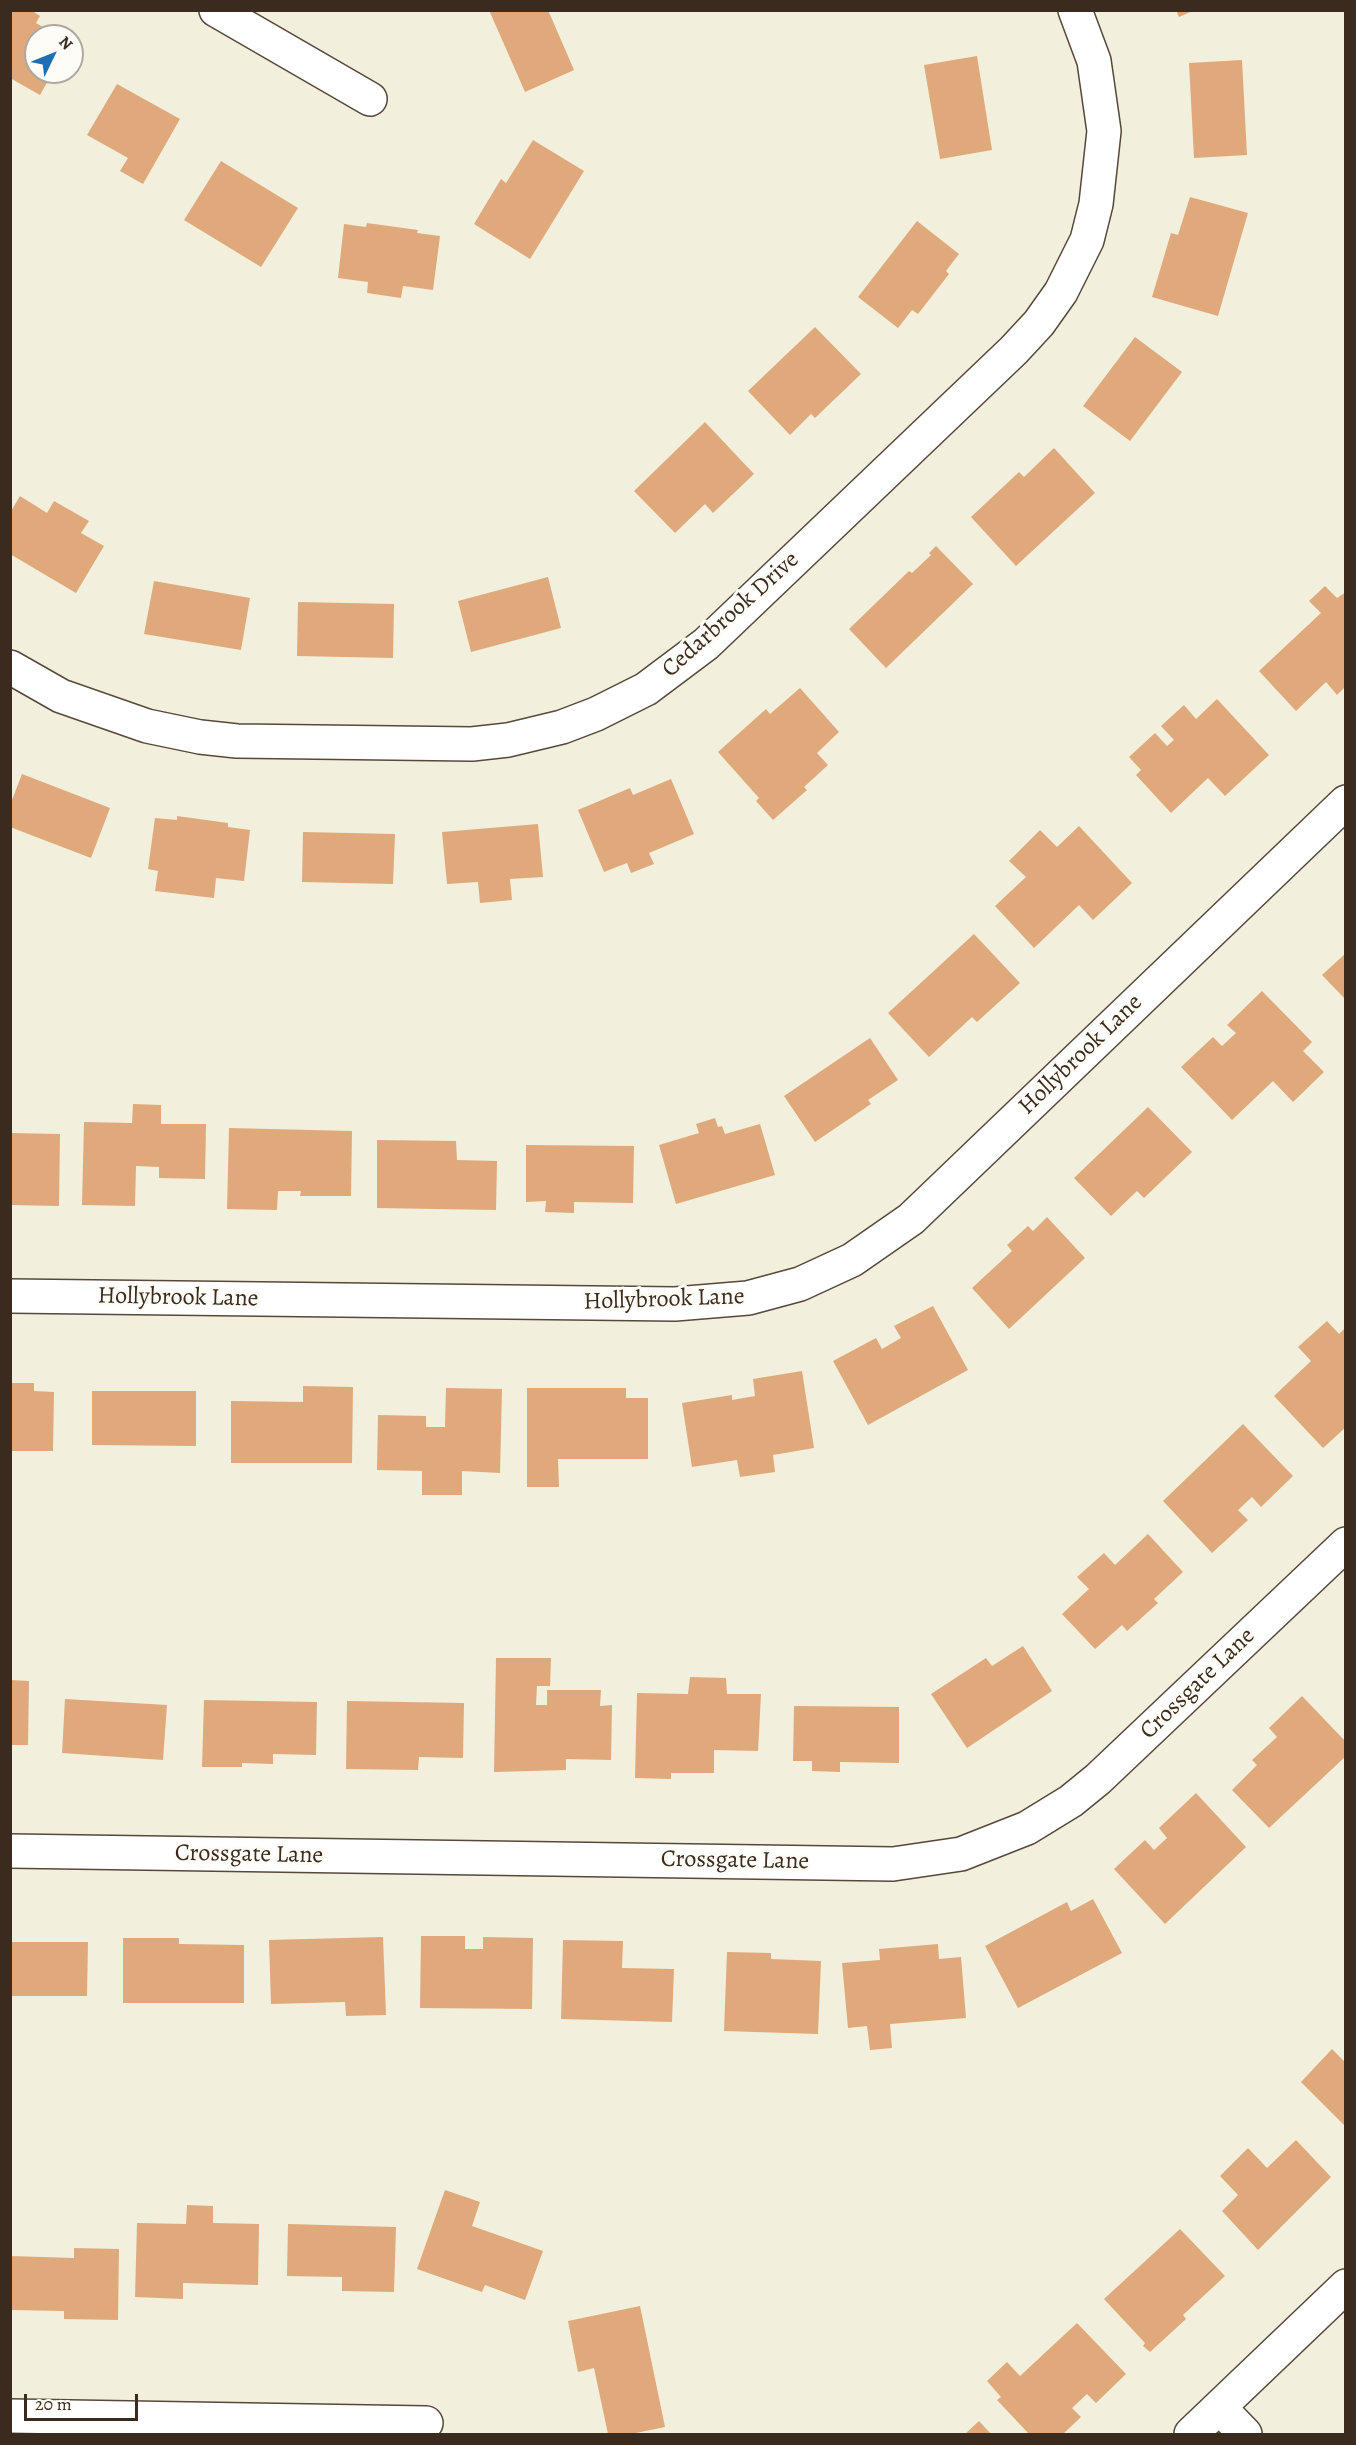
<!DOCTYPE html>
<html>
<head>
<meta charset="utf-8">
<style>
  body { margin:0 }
  #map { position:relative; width:1356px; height:2445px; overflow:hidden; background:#f2efdc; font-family:Alegreya,serif }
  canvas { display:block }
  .frame { position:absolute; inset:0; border:12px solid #3b2a1e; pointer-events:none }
  .north { position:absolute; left:24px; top:24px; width:60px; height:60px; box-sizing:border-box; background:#fdfcf7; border:2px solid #afa8a0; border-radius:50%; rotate:47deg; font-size:16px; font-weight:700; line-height:24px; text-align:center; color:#3b2a1e }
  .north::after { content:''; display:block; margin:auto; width:21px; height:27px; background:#1f6fb2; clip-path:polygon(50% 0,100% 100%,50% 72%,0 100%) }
  .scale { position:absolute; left:24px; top:2394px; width:114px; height:27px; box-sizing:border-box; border:3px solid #3b2a1e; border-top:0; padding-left:8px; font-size:18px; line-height:21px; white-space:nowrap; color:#3b2a1e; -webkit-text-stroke:4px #fdfcf7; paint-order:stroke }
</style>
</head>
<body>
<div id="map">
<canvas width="1356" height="2445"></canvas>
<div class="frame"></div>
<div class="north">N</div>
<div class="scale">20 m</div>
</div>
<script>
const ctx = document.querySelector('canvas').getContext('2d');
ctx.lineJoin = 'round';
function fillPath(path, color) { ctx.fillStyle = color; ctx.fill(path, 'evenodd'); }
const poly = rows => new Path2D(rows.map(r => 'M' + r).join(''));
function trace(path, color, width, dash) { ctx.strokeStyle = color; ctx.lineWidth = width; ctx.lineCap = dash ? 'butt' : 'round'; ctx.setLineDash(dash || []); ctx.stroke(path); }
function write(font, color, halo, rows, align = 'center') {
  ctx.font = font + ' Alegreya,serif'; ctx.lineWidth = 6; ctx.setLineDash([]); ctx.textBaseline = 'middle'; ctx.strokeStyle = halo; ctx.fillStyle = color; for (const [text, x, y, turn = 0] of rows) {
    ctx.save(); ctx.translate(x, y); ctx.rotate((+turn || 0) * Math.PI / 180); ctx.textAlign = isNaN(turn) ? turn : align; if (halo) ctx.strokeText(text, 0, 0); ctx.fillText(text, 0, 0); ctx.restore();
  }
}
fillPath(poly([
  [10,10,31,10,40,16,36,23,58,36,36,36,36,72,53,72,40,95,10,78],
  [489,10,548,10,574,70,525,92],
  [1176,10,1195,10,1179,17],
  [977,56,992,150,940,159,924,65],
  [1242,60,1247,155,1194,158,1189,63],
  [117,84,180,119,143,184,120,171,128,158,87,135],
  [533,140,584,171,530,259,474,224,501,179,506,183],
  [221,161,298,208,261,267,184,220],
  [1190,197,1248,213,1218,316,1152,297,1171,233,1178,235],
  [917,221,959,254,946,271,949,274,918,314,912,310,898,328,858,297],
  [367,223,418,230,417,233,440,236,433,290,403,286,401,298,367,293,368,282,338,278,344,224,366,227],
  [815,327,861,374,815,418,811,414,790,435,748,391],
  [1135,337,1182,372,1130,441,1083,406],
  [705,422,754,474,713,513,705,504,675,533,634,491],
  [1054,448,1095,493,1016,566,971,517,1019,472,1024,477],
  [20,496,47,513,54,501,89,521,81,533,104,546,76,593,10,554,10,513],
  [936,546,973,584,886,668,849,629,909,571,912,573,931,555,929,553],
  [548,577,561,628,471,652,458,601],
  [154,581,250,598,241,650,144,634],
  [1325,586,1337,598,1346,592,1346,686,1337,695,1326,682,1296,711,1259,671,1321,613,1309,601],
  [298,602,394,604,393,658,297,656],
  [800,688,839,732,817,753,828,765,804,787,807,790,773,820,756,801,759,798,718,752,766,709,770,714],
  [1217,699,1269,755,1225,796,1208,778,1171,813,1136,775,1141,770,1129,757,1155,733,1167,746,1174,740,1161,726,1184,705,1196,719],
  [22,774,110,808,91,858,10,827,10,805],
  [671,779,694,834,649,853,654,864,631,873,627,863,604,872,578,810,630,788,633,795],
  [177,816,228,823,228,827,250,830,244,881,216,878,214,898,155,891,158,871,148,869,155,818,177,820],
  [538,824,543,877,510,879,512,900,480,903,478,882,447,884,442,832],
  [1079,826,1132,883,1093,920,1079,905,1034,948,995,906,1026,877,1009,861,1040,830,1057,847],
  [303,832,395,834,393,884,302,882],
  [974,934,1020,983,977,1022,972,1017,929,1057,888,1013],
  [1346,953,1346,1000,1322,975],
  [1262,991,1312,1042,1303,1051,1324,1072,1293,1102,1273,1081,1232,1120,1181,1067,1213,1037,1222,1046,1236,1033,1227,1025],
  [870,1038,898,1080,868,1100,871,1104,815,1142,784,1096],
  [133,1104,161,1105,161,1124,206,1124,205,1179,159,1178,159,1167,136,1166,135,1206,82,1205,84,1122,132,1123],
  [1148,1107,1192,1152,1144,1198,1137,1191,1111,1216,1074,1178],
  [715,1118,718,1127,722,1126,725,1134,760,1124,775,1175,676,1204,659,1145,699,1133,696,1124],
  [229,1128,352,1131,351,1196,300,1196,301,1191,278,1191,277,1210,227,1209],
  [10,1133,60,1134,59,1206,10,1205],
  [377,1140,456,1141,457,1160,497,1161,496,1210,377,1208],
  [526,1145,634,1146,633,1203,574,1202,574,1213,545,1212,546,1201,526,1202],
  [1047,1217,1085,1258,1009,1329,972,1288,1012,1251,1007,1245,1028,1226,1033,1231],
  [933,1306,968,1370,868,1425,833,1361,876,1338,882,1349,901,1338,894,1326],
  [1327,1321,1339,1334,1346,1327,1346,1427,1323,1448,1274,1396,1311,1361,1298,1347],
  [802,1371,814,1448,773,1455,775,1472,740,1477,737,1460,692,1467,682,1403,732,1395,732,1400,755,1396,753,1379],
  [10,1383,34,1383,34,1391,54,1392,53,1451,10,1451],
  [303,1386,353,1387,352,1463,231,1463,231,1401,303,1402],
  [446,1388,502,1389,500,1473,462,1471,462,1495,422,1495,422,1471,377,1470,378,1415,426,1416,426,1427,445,1427],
  [527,1388,626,1388,626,1398,648,1398,648,1459,558,1459,559,1487,527,1487],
  [92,1391,196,1391,196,1446,92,1445],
  [1243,1424,1293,1476,1261,1507,1252,1497,1238,1510,1248,1520,1212,1553,1163,1501],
  [1148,1534,1183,1572,1154,1599,1158,1603,1127,1631,1122,1625,1095,1649,1062,1614,1089,1589,1077,1577,1104,1553,1115,1565],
  [1023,1646,1052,1691,967,1748,931,1694,986,1658,992,1666],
  [496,1658,551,1658,550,1686,537,1686,536,1705,547,1705,547,1690,601,1690,600,1706,612,1705,611,1760,566,1759,566,1770,494,1772],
  [690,1677,726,1678,727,1694,761,1694,758,1751,714,1750,714,1773,671,1773,671,1779,635,1778,637,1693,688,1694],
  [10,1680,29,1681,28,1745,10,1745],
  [1302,1696,1346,1742,1346,1756,1269,1828,1232,1790,1257,1765,1252,1760,1277,1737,1269,1728],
  [65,1699,167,1705,163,1760,62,1753],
  [204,1700,317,1702,316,1755,273,1754,273,1764,242,1763,242,1767,202,1767],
  [347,1701,464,1703,463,1758,419,1757,418,1770,346,1769],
  [794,1706,899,1707,899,1763,840,1762,840,1772,812,1771,812,1761,793,1761],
  [1196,1793,1246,1847,1165,1924,1114,1869,1145,1840,1154,1850,1167,1838,1159,1828],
  [1093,1899,1122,1953,1018,2008,985,1946,1067,1902,1071,1911],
  [421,1936,465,1936,465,1949,483,1949,483,1937,533,1938,532,2009,420,2008],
  [383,1937,386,2015,346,2016,345,2002,271,2004,269,1940],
  [123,1938,179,1938,179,1944,244,1945,244,2003,123,2003],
  [563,1940,623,1941,622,1968,674,1969,672,2022,561,2019],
  [10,1942,88,1942,87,1996,10,1996],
  [938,1944,939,1959,961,1957,966,2018,890,2024,892,2048,870,2050,867,2026,848,2028,842,1963,880,1960,879,1949],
  [727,1952,771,1953,771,1959,821,1961,818,2034,724,2031],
  [1332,2049,1346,2063,1346,2127,1301,2082],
  [1296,2140,1331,2177,1258,2250,1222,2211,1238,2195,1220,2176,1248,2148,1267,2168],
  [445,2190,480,2202,472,2226,543,2251,525,2300,485,2285,482,2292,417,2269],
  [187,2205,213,2206,213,2223,259,2224,258,2285,183,2283,183,2299,135,2297,137,2223,186,2224],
  [288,2224,396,2227,394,2292,342,2291,342,2277,287,2276],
  [1180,2229,1225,2276,1183,2315,1186,2319,1150,2352,1143,2346,1145,2343,1104,2299],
  [74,2248,119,2249,118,2320,64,2319,64,2311,10,2310,10,2256,74,2258],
  [640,2306,665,2427,631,2434,608,2434,594,2368,578,2372,568,2321],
  [1077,2323,1126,2374,1096,2403,1087,2394,1072,2408,1081,2417,1063,2434,1029,2434,997,2400,1001,2397,987,2381,1007,2362,1020,2376],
  [979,2421,991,2434,965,2434]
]), '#dfa97b');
const minor = poly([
  [216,10,370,99],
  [10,667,61,696,147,726,200,737,237,741,472,744,508,740,562,727,596,714,646,689,706,644,1014,350,1039,323,1061,292,1087,240,1096,204,1104,131,1094,61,1075,10],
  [10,1296,675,1304,748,1298,800,1284,852,1260,911,1219,1346,802],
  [10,1851,893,1864,961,1854,1027,1828,1071,1801,1098,1779,1346,1544],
  [1220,2408,1245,2434],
  [10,2416,426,2423],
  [1191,2434,1346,2286]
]);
trace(minor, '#56483a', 36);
trace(minor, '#fff', 33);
write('24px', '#3b2a1e', '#fdfcf7', [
  ["Cedarbrook Drive",731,615,-42],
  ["Hollybrook Lane",1081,1055,-44],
  ["Hollybrook Lane",178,1298,1],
  ["Hollybrook Lane",664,1300,-2],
  ["Crossgate Lane",1198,1684,-44],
  ["Crossgate Lane",249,1855,1],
  ["Crossgate Lane",735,1861,1]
]);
</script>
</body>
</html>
